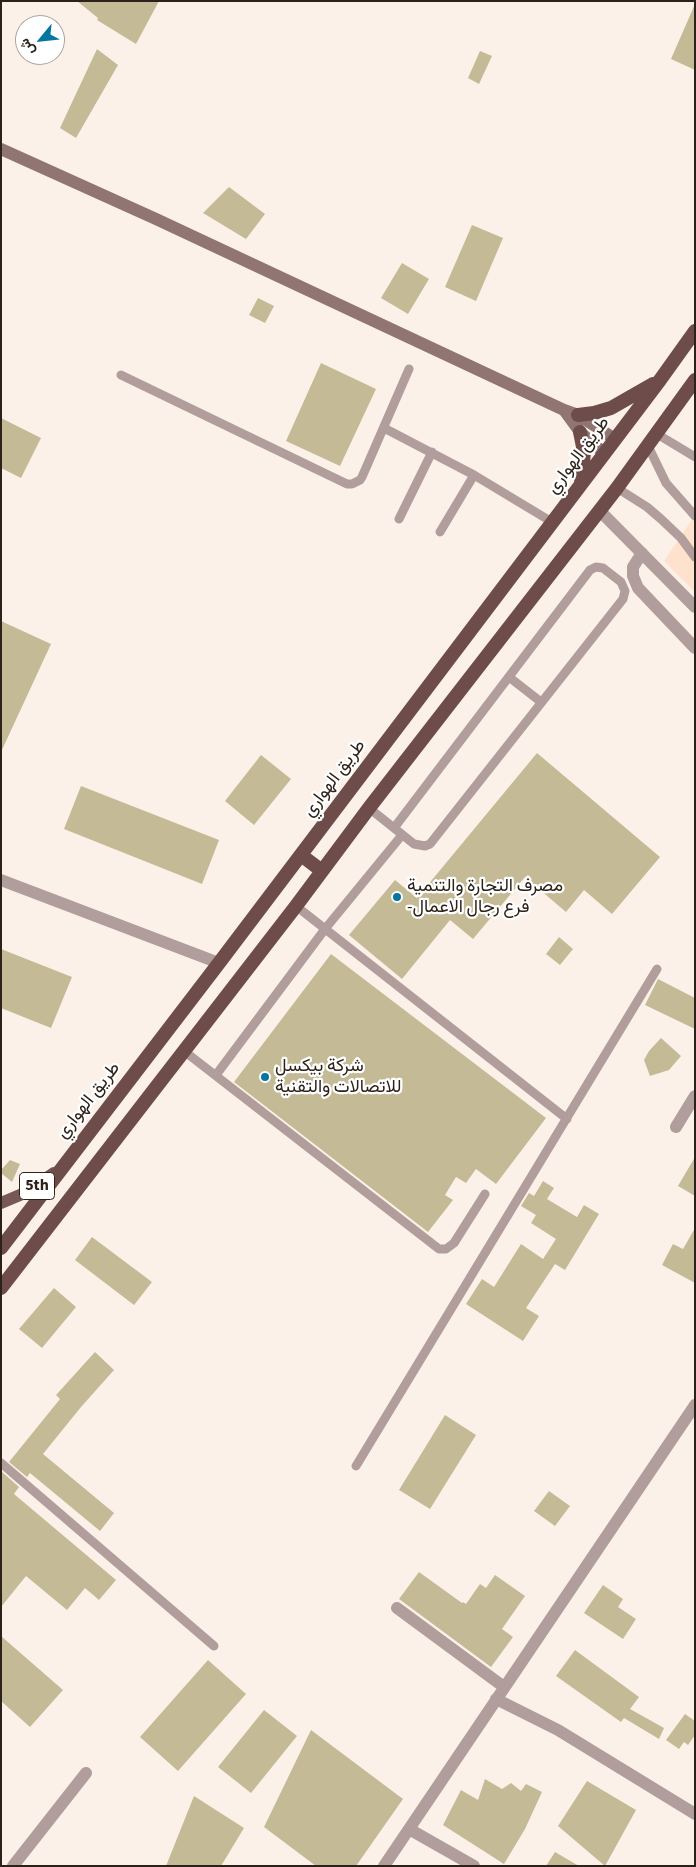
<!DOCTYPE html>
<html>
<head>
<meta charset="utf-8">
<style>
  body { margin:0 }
  #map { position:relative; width:696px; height:1867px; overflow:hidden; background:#fcf1e8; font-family:"Source Sans 3",Vazirmatn,sans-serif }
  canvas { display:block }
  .frame { position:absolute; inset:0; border:2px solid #2d221a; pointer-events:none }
  .north { position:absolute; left:15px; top:15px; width:50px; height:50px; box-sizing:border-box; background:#fff; border:1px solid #aba7a3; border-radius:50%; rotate:242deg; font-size:14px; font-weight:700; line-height:20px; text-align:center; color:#2d221a }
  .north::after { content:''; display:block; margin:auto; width:18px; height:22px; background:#0576a0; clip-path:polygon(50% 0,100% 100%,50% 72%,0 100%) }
</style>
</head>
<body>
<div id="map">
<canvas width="696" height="1867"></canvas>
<div class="frame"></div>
<div class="north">ش</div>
</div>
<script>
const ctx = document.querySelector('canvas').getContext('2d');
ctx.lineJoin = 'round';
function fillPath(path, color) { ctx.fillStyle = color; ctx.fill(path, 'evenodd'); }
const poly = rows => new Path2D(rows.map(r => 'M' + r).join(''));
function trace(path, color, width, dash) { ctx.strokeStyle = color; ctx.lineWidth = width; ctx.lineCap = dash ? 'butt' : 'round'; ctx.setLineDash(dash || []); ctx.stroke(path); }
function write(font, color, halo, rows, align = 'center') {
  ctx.font = font + ' "Source Sans 3",Vazirmatn,sans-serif'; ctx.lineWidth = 4.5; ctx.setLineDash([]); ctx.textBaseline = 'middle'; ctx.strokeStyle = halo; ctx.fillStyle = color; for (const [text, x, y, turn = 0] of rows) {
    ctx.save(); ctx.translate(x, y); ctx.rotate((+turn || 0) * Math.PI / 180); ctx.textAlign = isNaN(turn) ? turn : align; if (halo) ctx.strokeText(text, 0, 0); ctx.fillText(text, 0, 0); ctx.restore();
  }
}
fillPath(poly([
  [695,515,695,592,664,561]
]), '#ffe2ce');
fillPath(poly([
  [77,1,159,1,136,44,97,20,98,18],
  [695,4,695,70,671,59],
  [97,49,118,65,76,138,60,128],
  [480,51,492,56,479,84,468,78],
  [229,187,265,214,246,239,203,213],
  [472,225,503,238,476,301,445,287],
  [402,263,429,279,408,314,381,298],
  [258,298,274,306,265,323,249,315],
  [321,363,376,389,340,466,286,441],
  [1,418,41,438,21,478,1,468],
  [1,621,51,644,1,752],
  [537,753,660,857,612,914,584,890,566,912,525,877,473,939,450,920,402,979,349,935,395,880,417,898],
  [261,755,291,779,254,825,225,801],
  [81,786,219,840,202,884,64,829],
  [559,937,573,949,560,965,546,954],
  [1,949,72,977,51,1028,1,1008],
  [331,954,546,1118,496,1184,476,1169,466,1183,456,1177,445,1195,453,1200,428,1232,234,1082],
  [658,979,695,998,695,1029,645,1005],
  [661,1038,681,1056,669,1070,650,1076,644,1060,649,1051],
  [695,1157,695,1196,678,1186],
  [10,1160,20,1164,12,1182,1,1173,1,1170],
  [543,1181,554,1188,547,1199,577,1217,584,1205,599,1214,565,1270,555,1264,526,1308,539,1316,523,1341,466,1304,482,1279,494,1287,521,1244,543,1259,556,1239,531,1223,536,1215,521,1206,529,1193,534,1196],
  [695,1228,695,1283,662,1265,673,1244,683,1249],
  [92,1237,152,1282,134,1305,75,1260],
  [54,1288,76,1307,42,1348,19,1329],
  [95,1352,114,1370,81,1407,43,1454,114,1513,100,1531,30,1473,27,1477,9,1462,60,1399,56,1395],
  [445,1415,476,1435,430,1509,399,1490],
  [1,1471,19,1487,14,1494,116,1580,99,1600,85,1588,67,1610,26,1576,1,1607],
  [549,1491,570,1506,555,1526,534,1511],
  [419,1572,462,1603,463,1602,466,1604,480,1584,486,1588,495,1575,525,1596,502,1629,513,1637,491,1667,399,1599],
  [603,1585,623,1599,618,1607,636,1619,623,1639,584,1613],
  [1,1636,63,1690,30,1727,1,1701],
  [575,1650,639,1697,630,1709,664,1728,659,1739,624,1718,621,1722,556,1676],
  [208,1660,246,1694,178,1771,140,1737],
  [264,1710,297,1736,251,1793,218,1767],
  [685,1714,695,1721,695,1735,688,1745,684,1742,679,1749,666,1740],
  [311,1730,403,1799,356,1866,316,1866,264,1827],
  [485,1779,502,1789,511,1783,521,1791,526,1784,542,1792,525,1829,504,1864,443,1825,461,1790,478,1800],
  [587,1781,636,1810,605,1866,558,1826],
  [194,1796,244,1828,221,1866,166,1866],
  [555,1852,579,1866,546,1866]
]), '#c5ba96');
trace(poly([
  [121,375,347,484,352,484,360,480,362,477,409,369],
  [384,428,474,475,552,522],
  [657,434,695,457],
  [648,446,666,483,695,516],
  [617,488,647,507,661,519,681,538,695,557],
  [399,519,432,452],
  [440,532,474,475],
  [509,677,541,702],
  [369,808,414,844,425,846,430,844,623,599,625,591,621,582,603,568,596,567,590,570,394,828],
  [296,906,567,1119],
  [184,1051,439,1249,446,1249,454,1243,485,1194],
  [216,1075,325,929,402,835],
  [1,1463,214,1646],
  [356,1466,657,969]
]), '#b19e9c', 9);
trace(poly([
  [599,510,695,607],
  [642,553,633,567,633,576,638,588,695,648],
  [1,880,219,963],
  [676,1127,695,1096],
  [397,1608,504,1687],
  [496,1699,558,1730,695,1814],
  [409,1829,474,1866],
  [13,1866,86,1773],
  [384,1866,695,1405]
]), '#b19e9c', 12);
trace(poly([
  [1,149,156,219,564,410,578,415,615,439],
  [564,410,580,432,604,453]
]), '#907573', 12);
trace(poly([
  [1,1203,27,1192,54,1173]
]), '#785856', 12);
trace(poly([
  [578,415,594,413,611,408,653,384],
  [580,432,584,452,581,483],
  [301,855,322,871],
  [1,1248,219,963,660,380,695,331],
  [1,1288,296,906,369,808,617,488,695,380]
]), '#6e4c4a', 14);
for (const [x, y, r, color] of [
  [397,897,5,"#0576a0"],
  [265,1077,5,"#0576a0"]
]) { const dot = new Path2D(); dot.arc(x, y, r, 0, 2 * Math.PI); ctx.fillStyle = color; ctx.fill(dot); trace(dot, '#fff', 2); }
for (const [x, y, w] of [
  [37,1186,35]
]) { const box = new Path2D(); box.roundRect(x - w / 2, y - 13.5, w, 27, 4); ctx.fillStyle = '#fff'; ctx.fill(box); trace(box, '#2d221a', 1); }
write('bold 16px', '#2d221a', null, [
  ["5th",37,1186]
]);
write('18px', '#2d221a', '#fff', [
  ["طريق الهواري",579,456,-53],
  ["طريق الهواري",335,779,-53],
  ["طريق الهواري",89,1101,-52]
]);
write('18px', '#2d221a', '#fff', [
  ["مصرف التجارة والتنمية",407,887],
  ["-فرع رجال الاعمال",407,908],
  ["شركة بيكسل",275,1067],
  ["للاتصالات والتقنية",275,1088]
], 'left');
</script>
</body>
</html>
